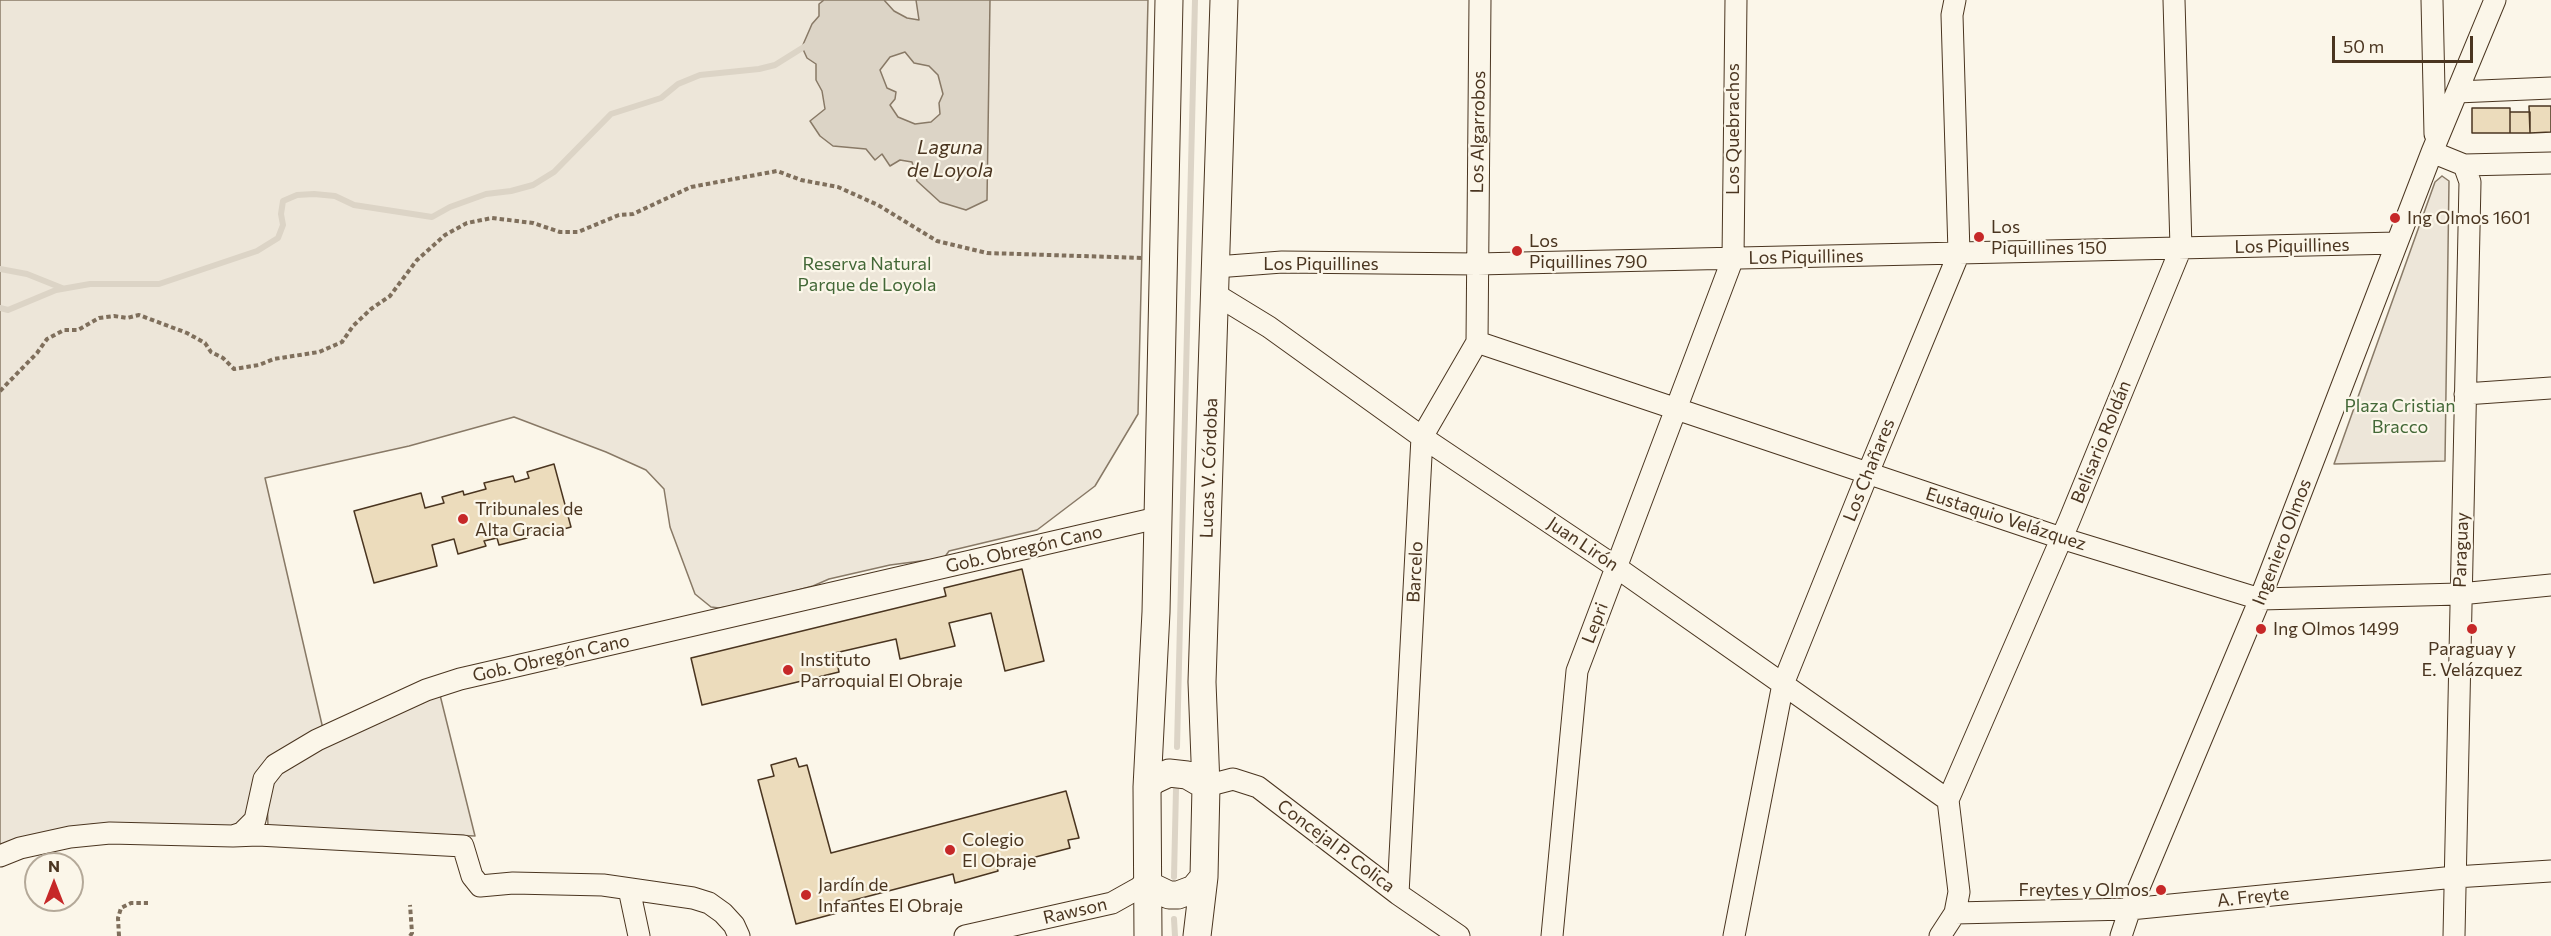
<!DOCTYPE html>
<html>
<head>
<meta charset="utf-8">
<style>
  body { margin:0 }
  #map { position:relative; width:2551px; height:936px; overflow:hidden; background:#fbf6e9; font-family:Commissioner,sans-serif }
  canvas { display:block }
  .north { position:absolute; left:24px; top:852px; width:60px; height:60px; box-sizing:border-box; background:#fbf6e9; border:2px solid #b4a999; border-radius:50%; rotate:0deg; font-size:16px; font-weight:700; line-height:24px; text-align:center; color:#4a3520 }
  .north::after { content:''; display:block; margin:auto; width:21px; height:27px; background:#c62828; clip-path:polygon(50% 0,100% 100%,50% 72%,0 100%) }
  .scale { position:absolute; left:2332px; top:36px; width:141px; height:27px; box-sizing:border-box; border:3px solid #4a3520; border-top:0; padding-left:8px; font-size:18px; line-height:21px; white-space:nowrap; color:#4a3520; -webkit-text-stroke:4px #fbf6e9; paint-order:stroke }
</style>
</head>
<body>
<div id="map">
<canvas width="2551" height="936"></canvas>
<div class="north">N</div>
<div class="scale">50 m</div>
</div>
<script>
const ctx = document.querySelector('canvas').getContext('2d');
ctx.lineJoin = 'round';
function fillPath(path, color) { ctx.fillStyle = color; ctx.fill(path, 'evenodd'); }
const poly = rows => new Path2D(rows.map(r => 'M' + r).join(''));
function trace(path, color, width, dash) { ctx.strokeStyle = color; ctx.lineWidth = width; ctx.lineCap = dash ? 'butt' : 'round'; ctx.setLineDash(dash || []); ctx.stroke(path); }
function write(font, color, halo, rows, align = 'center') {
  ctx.font = font + ' Commissioner,sans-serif'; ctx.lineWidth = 4.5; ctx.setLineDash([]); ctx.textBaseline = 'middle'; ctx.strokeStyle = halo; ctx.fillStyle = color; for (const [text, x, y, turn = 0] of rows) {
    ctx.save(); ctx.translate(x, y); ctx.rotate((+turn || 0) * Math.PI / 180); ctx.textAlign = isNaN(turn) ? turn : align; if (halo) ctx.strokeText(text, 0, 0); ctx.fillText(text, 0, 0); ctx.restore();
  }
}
const green = poly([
  [0,0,1148,0,1138,414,1095,486,1037,530,949,551,944,558,890,565,829,579,813,586,742,605,719,608,711,607,695,594,670,527,664,489,646,470,606,452,514,417,409,446,265,478,323,729,287,747,251,813,233,828,96,824,64,828,0,849,0,0],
  [2442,176,2449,181,2445,461,2334,464,2435,182,2442,176],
  [440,695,475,836,268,827,267,794,269,787,291,762,440,695]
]);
fillPath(green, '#ede6d9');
trace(green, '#887966', 1.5);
const water = poly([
  [824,0,884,0,894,11,907,18,919,20,916,0,990,0,987,200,966,210,940,202,917,181,912,162,900,160,890,166,882,154,875,160,866,149,833,146,820,136,810,121,825,109,822,91,816,80,816,64,807,58,802,47,812,24,819,16,819,4,824,0],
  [905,52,914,63,929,66,938,75,943,94,939,103,940,114,931,122,915,124,898,117,890,105,895,99,896,92,887,88,880,70,890,57,905,52]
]);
fillPath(water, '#dcd4c6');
trace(water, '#887966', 1.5);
trace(poly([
  [0,269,27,274,62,288],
  [0,308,8,310,56,290,90,284,159,284,257,251,278,238,283,225,281,214,283,201,297,195,314,194,335,196,354,205,432,217,450,207,486,194,511,191,533,185,554,172,611,114,661,98,678,84,700,75,759,69,775,65,807,45],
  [1177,747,1195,0],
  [1174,877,1176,789],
  [1174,919,1175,936]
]), '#dcd4c6', 6);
const building = poly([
  [2529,106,2551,106,2551,132,2530,133,2529,106],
  [2472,108,2510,108,2510,133,2472,133,2472,108],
  [2510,112,2530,112,2530,133,2510,133,2510,112],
  [554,464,571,527,542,535,540,528,526,532,527,538,499,545,497,538,484,541,486,546,458,554,454,539,432,545,437,566,374,583,354,511,421,493,425,508,444,503,442,497,463,491,464,495,486,489,484,483,513,476,515,482,529,478,527,472,554,464],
  [1022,569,1044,661,1005,671,991,613,949,623,955,646,900,659,896,639,835,653,839,672,702,705,691,658,946,596,944,588,1022,569],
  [796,758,799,767,807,765,831,853,1066,791,1079,838,1068,840,1070,848,997,867,998,871,955,883,953,874,835,905,837,913,796,924,758,780,774,776,771,765,796,758]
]);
fillPath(building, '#ecdcbc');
trace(building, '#4a3520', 1.5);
const minor = poly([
  [2432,0,2435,134],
  [2457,92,2551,88],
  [2432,152,2464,165,2551,163],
  [1216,267,1282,262,1477,264,2397,243],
  [1215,294,1269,327,1422,437,1616,567,1948,800],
  [1477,342,2061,538,2260,599,2460,594,2551,585],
  [2465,394,2551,388],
  [1206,786,1233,779,1258,787,1398,894,1459,936],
  [233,836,258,835,463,846,472,876,480,886,513,883,603,885,693,898,709,903,723,913,734,925,739,936],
  [0,856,20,848,70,837,110,833,233,836,242,833,255,820,264,779,275,765,317,740,426,690,460,679,1157,518],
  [629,889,639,936],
  [1398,894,1422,437,1477,342,1480,0],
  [1955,913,2130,909,2455,877,2551,871],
  [965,936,1112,903,1146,884],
  [1552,936,1577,671,1733,258,1736,0],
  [1734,936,1783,684,1868,473,1959,253,1952,15,1955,0],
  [1940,936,1955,913,1959,892,1948,800,2069,521,2181,248,2174,0],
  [2121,936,2130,909,2260,599,2432,152,2495,0],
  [2454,936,2470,182,2464,165]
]);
const major = poly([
  [1147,787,1154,780,1169,773,1187,775,1206,786],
  [1146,884,1169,895,1178,895,1194,889,1204,877],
  [1148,936,1147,787,1156,612,1169,0],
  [1197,936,1204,877,1206,786,1202,682,1224,0]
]);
trace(minor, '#4a3520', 23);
trace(major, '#4a3520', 29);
trace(poly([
  [0,391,37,353,47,339,64,330,78,330,99,318,114,316,127,318,139,315,187,333,205,343,211,352,223,358,234,369,259,365,274,359,319,352,342,342,353,326,371,309,390,296,417,260,445,235,467,223,492,218,533,223,560,232,578,232,619,215,633,214,691,187,777,171,801,180,838,187,878,205,937,241,987,253,1143,258],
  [119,936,118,918,121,908,131,903,148,903],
  [410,936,412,933,410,905]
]), '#7f6f5c', 4, [4.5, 3]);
trace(minor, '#fbf6e9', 21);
trace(major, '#fbf6e9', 27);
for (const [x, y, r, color] of [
  [2395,218,6,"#c62828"],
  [1979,237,6,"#c62828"],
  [1517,251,6,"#c62828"],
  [463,519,6,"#c62828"],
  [2261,629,6,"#c62828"],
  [2472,629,6,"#c62828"],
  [788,670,6,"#c62828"],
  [950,850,6,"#c62828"],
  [2161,890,6,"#c62828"],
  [806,895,6,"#c62828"]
]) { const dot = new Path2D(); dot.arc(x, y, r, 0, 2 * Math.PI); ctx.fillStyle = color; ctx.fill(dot); trace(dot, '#fbf6e9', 2); }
write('18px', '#4a3520', '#fbf6e9', [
  ["Los Quebrachos",1733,129,-90],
  ["Los Algarrobos",1478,132,-89],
  ["Los Piquillines",2292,246,-1],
  ["Los Piquillines",1806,257,-1],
  ["Los Piquillines",1321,264],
  ["Belisario Roldán",2101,442,-68],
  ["Lucas V. Córdoba",1209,468,-88],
  ["Los Chañares",1869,470,-68],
  ["Eustaquio Velázquez",2006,519,18],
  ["Ingeniero Olmos",2282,542,-69],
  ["Juan Lirón",1583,544,34],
  ["Gob. Obregón Cano",1024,549,-13],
  ["Paraguay",2461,550,-88],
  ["Barcelo",1415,572,-87],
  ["Lepri",1595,623,-69],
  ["Gob. Obregón Cano",551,658,-13],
  ["Concejal P. Colica",1336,846,37],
  ["A. Freyte",2253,897,-6],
  ["Rawson",1075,911,-13]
]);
write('18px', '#4a3520', '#fbf6e9', [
  ["Ing Olmos 1601",2407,218],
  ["Los",1991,227],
  ["Piquillines 150",1991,248],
  ["Los",1529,241],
  ["Piquillines 790",1529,262],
  ["Tribunales de",475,509],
  ["Alta Gracia",475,530],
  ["Ing Olmos 1499",2273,629],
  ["Paraguay y",2472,649,"center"],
  ["E. Velázquez",2472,670,"center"],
  ["Instituto",800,660],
  ["Parroquial El Obraje",800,681],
  ["Colegio",962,840],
  ["El Obraje",962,861],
  ["Jardín de",818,885],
  ["Infantes El Obraje",818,906],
  ["Freytes y Olmos",2149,890,"right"]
], 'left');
write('18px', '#436837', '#fbf6e9', [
  ["Reserva Natural",867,264],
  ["Parque de Loyola",867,285],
  ["Plaza Cristian",2400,406],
  ["Bracco",2400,427]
]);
write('italic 20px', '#4a3520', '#fbf6e9', [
  ["Laguna",950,147],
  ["de Loyola",950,170]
]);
</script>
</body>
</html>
